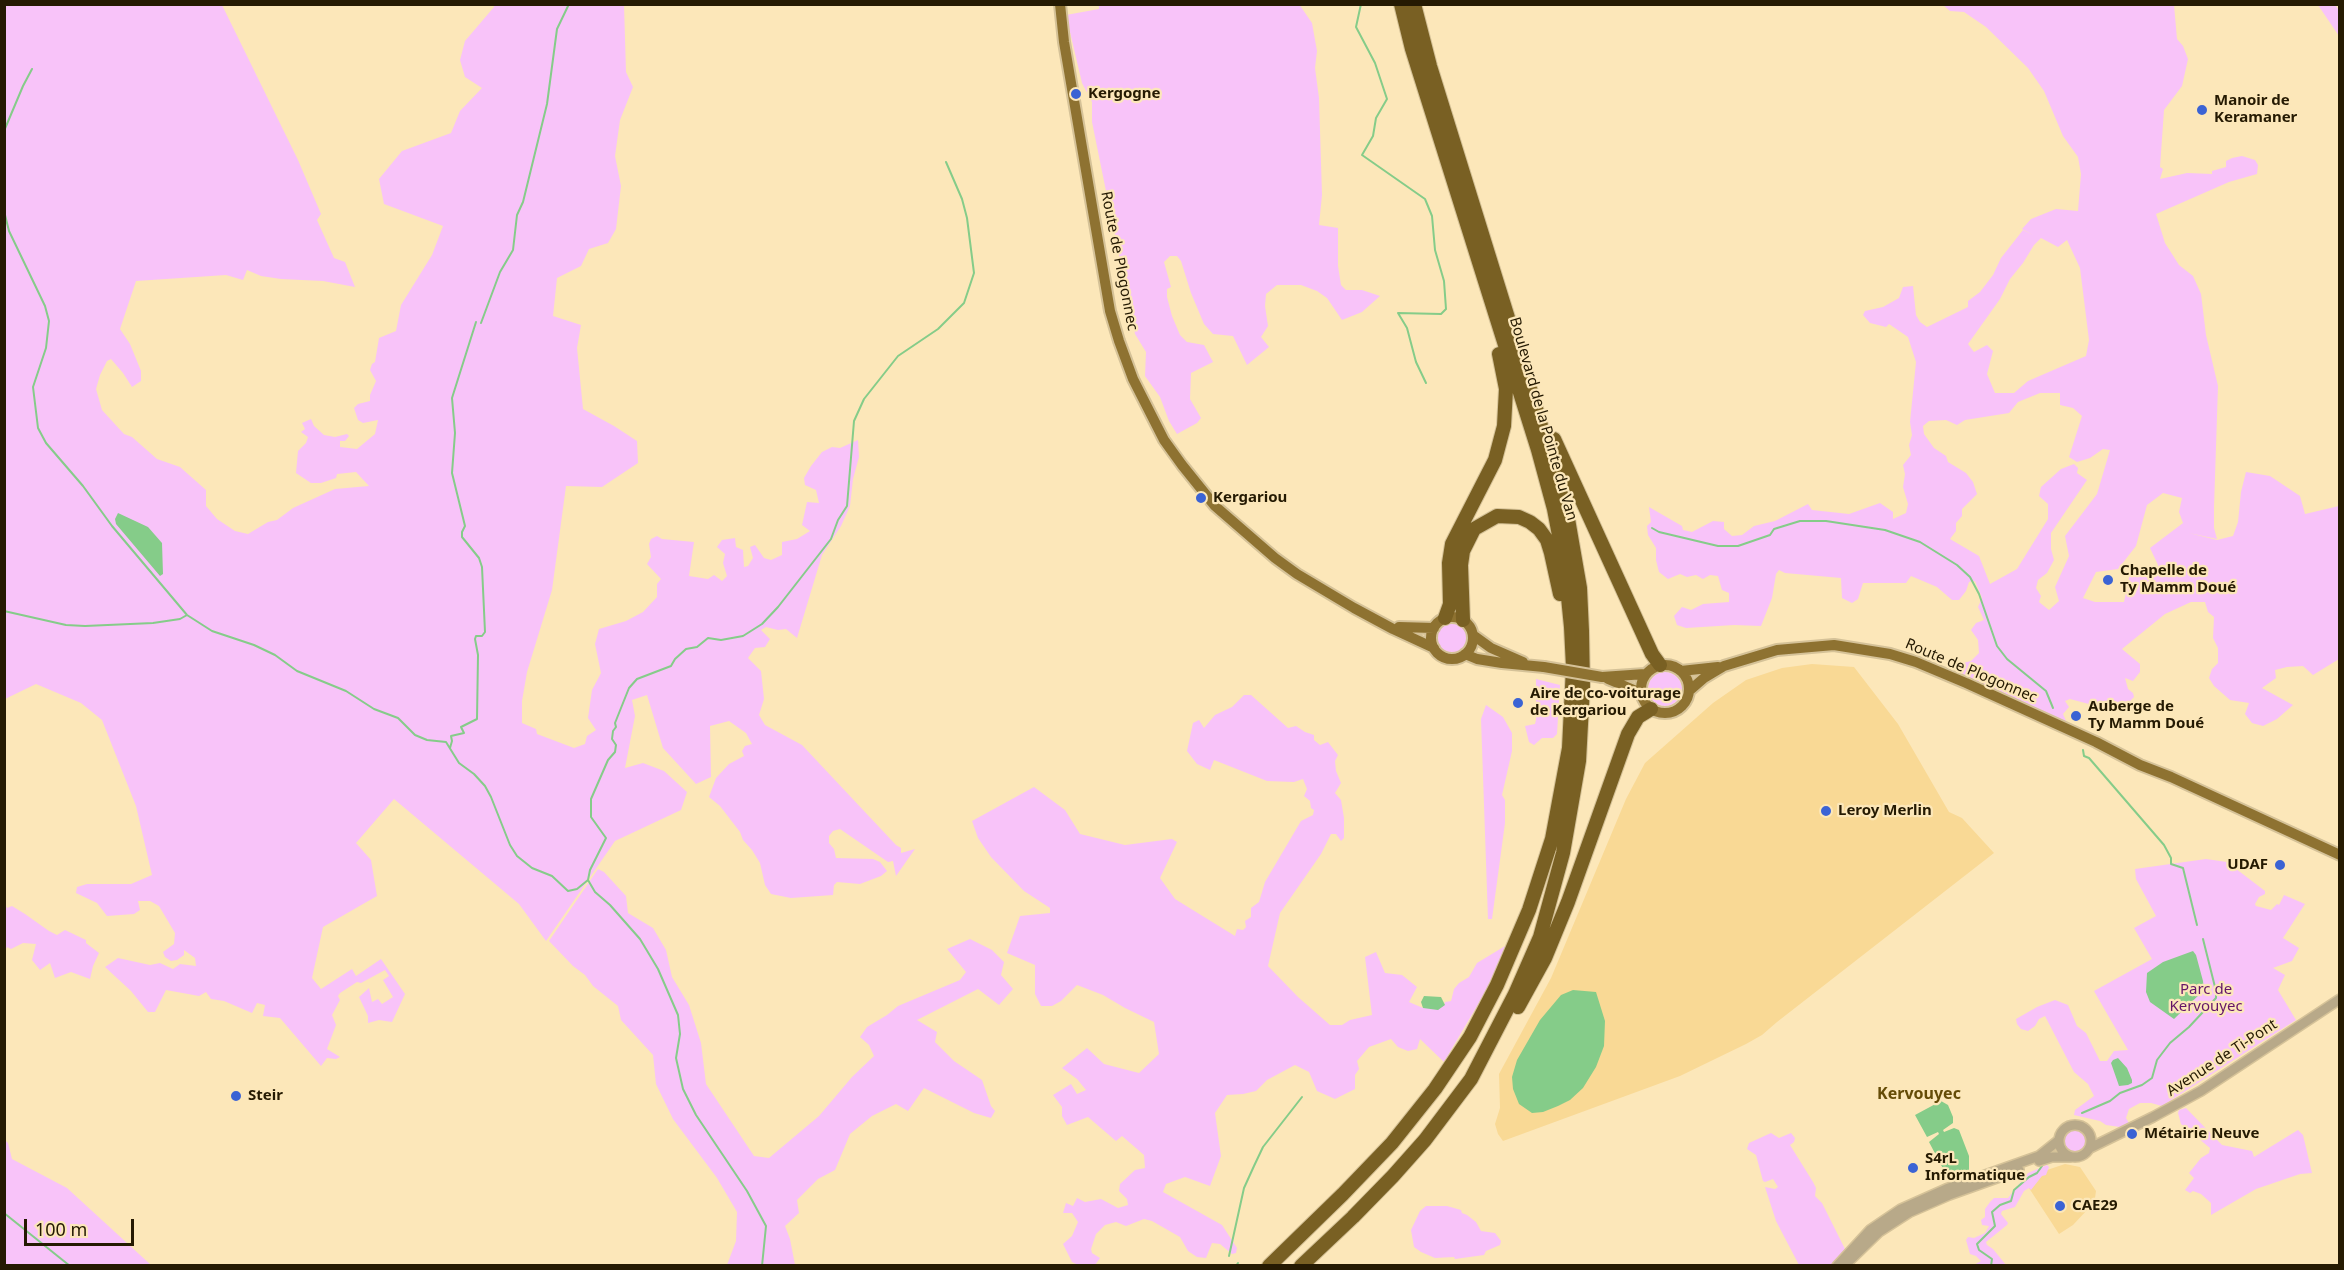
<!DOCTYPE html>
<html>
<head>
<meta charset="utf-8">
<style>
  body { margin:0 }
  #map { position:relative; width:2344px; height:1270px; overflow:hidden; background:#fce7b9; font-family:"Noto Sans",sans-serif }
  canvas { display:block }
  .frame { position:absolute; inset:0; border:6px solid #251a02; pointer-events:none }
  .scale { position:absolute; left:24px; top:1219px; width:110px; height:27px; box-sizing:border-box; border:3px solid #251a02; border-top:0; padding-left:8px; font-size:18px; line-height:21px; white-space:nowrap; color:#251a02; -webkit-text-stroke:4px #fce7b9; paint-order:stroke }
</style>
</head>
<body>
<div id="map">
<canvas width="2344" height="1270"></canvas>
<div class="frame"></div>
<div class="scale">100 m</div>
</div>
<script>
const ctx = document.querySelector('canvas').getContext('2d');
ctx.lineJoin = 'round';
function fillPath(path, color) { ctx.fillStyle = color; ctx.fill(path, 'evenodd'); }
const poly = rows => new Path2D(rows.map(r => 'M' + r).join(''));
function trace(path, color, width, dash) { ctx.strokeStyle = color; ctx.lineWidth = width; ctx.lineCap = dash ? 'butt' : 'round'; ctx.setLineDash(dash || []); ctx.stroke(path); }
function write(font, color, halo, rows, align = 'center') {
  ctx.font = font + ' "Noto Sans",sans-serif'; ctx.lineWidth = 4.5; ctx.setLineDash([]); ctx.textBaseline = 'middle'; ctx.strokeStyle = halo; ctx.fillStyle = color; for (const [text, x, y, turn = 0] of rows) {
    ctx.save(); ctx.translate(x, y); ctx.rotate((+turn || 0) * Math.PI / 180); ctx.textAlign = isNaN(turn) ? turn : align; if (halo) ctx.strokeText(text, 0, 0); ctx.fillText(text, 0, 0); ctx.restore();
  }
}
fillPath(poly([
  [1812,664,1854,667,1898,724,1949,812,1962,818,1994,853,1777,1022,1762,1035,1746,1044,1680,1076,1503,1141,1498,1134,1495,1124,1500,1108,1499,1074,1551,978,1626,799,1645,763,1713,703,1746,680,1782,668],
  [2065,1164,2080,1167,2096,1191,2095,1198,2088,1209,2073,1225,2059,1234,2027,1185,2044,1171]
]), '#f9d995');
fillPath(poly([
  [1099,4,1299,4,1312,23,1317,51,1315,68,1319,98,1322,195,1319,225,1338,228,1338,266,1341,285,1346,290,1362,290,1380,296,1362,312,1342,320,1327,298,1317,291,1301,285,1277,285,1266,294,1265,306,1268,326,1261,337,1269,347,1247,365,1233,336,1213,334,1204,324,1191,293,1181,261,1177,256,1170,256,1164,262,1171,287,1167,289,1167,297,1172,316,1180,335,1187,342,1204,345,1213,362,1191,373,1190,399,1201,418,1197,423,1177,434,1169,421,1160,397,1145,376,1146,352,1135,334,1092,122,1092,102,1082,83,1066,15,1099,9],
  [4,5,222,5,298,160,321,214,317,220,334,258,345,262,355,287,323,281,281,279,261,276,247,270,243,280,226,275,136,281,120,329,130,344,141,371,141,381,132,387,123,373,111,359,107,361,100,375,96,389,102,410,124,434,132,437,157,459,180,467,206,490,206,506,217,519,235,531,248,534,268,522,277,520,293,508,335,489,369,486,356,472,337,474,336,478,321,483,311,483,296,473,298,451,306,443,308,437,301,432,305,429,302,423,311,419,314,426,324,435,335,437,347,434,349,436,345,441,340,441,340,447,357,449,375,434,378,420,363,423,358,420,354,408,358,404,370,401,370,395,376,381,370,370,372,364,375,362,379,338,396,331,401,305,432,255,443,226,384,204,379,179,402,151,451,133,460,111,482,88,465,77,460,60,465,41,494,7,494,5,624,5,626,72,633,87,620,120,615,156,621,186,616,229,608,243,589,249,581,266,557,278,553,316,581,325,577,348,583,409,614,426,637,441,638,463,602,487,566,486,552,590,527,672,522,701,522,723,536,729,537,734,574,748,585,744,587,736,596,730,588,718,592,690,601,673,595,644,599,629,626,621,643,612,657,597,657,584,661,579,647,564,651,557,649,544,651,539,657,536,662,539,694,542,689,576,708,579,714,575,722,581,727,576,723,563,725,554,717,547,722,540,735,538,736,547,743,550,744,567,748,566,753,558,750,547,755,545,764,558,771,560,782,555,782,542,797,539,810,531,802,525,807,502,819,503,816,490,805,485,804,478,811,466,822,452,832,447,840,448,858,440,859,457,853,479,850,506,841,526,822,555,797,638,786,629,778,630,766,627,761,630,770,639,765,647,755,648,748,658,761,671,764,699,759,715,765,725,802,745,896,845,901,848,901,853,915,849,896,876,893,861,888,862,840,829,833,831,829,836,829,843,834,849,836,858,873,859,880,862,887,871,881,876,860,884,837,882,834,885,833,895,791,898,771,894,765,885,760,863,752,850,743,840,740,832,720,806,709,797,716,778,729,764,744,756,742,751,745,746,752,744,746,733,729,721,710,726,711,777,696,784,663,748,647,695,632,700,635,716,625,768,643,763,664,771,687,792,681,810,615,841,546,941,519,904,394,799,356,843,371,860,377,896,323,927,312,978,321,989,352,969,356,976,381,959,405,994,392,1022,379,1020,368,1023,368,1016,359,997,369,988,372,1002,378,999,382,1004,393,997,383,980,389,976,385,970,361,983,357,982,340,993,338,996,340,1000,332,1015,336,1025,327,1049,340,1057,336,1059,327,1058,321,1066,280,1018,263,1016,265,1005,257,1003,252,1013,224,1001,211,999,206,992,199,996,166,990,155,1012,148,1012,131,991,105,967,118,958,150,965,160,963,173,969,180,964,196,966,195,958,184,950,184,955,177,960,171,961,165,957,163,952,174,944,175,933,159,906,150,901,138,901,140,910,134,914,107,916,97,903,76,893,77,887,87,884,131,884,152,875,136,806,102,720,81,703,36,684,5,699],
  [1943,5,2174,5,2177,39,2183,46,2188,59,2182,86,2164,110,2160,167,2163,169,2160,179,2187,173,2212,174,2212,171,2226,167,2226,161,2232,158,2242,156,2255,160,2258,165,2257,174,2229,182,2156,214,2165,243,2179,265,2193,276,2201,294,2206,335,2218,386,2214,507,2214,528,2217,539,2189,533,2217,540,2233,536,2238,522,2241,492,2246,472,2270,476,2300,496,2305,514,2339,506,2339,659,2313,675,2303,666,2287,667,2275,670,2276,678,2262,688,2293,705,2277,719,2263,726,2252,723,2245,714,2249,703,2230,700,2214,686,2209,678,2212,669,2218,663,2218,648,2213,638,2214,617,2208,612,2205,602,2191,602,2165,614,2122,649,2140,664,2140,672,2133,681,2125,678,2128,689,2133,693,2134,697,2129,702,2100,707,2070,699,2065,701,2069,707,2063,714,2067,723,1961,673,1963,663,1971,661,1979,653,1978,640,1971,630,1976,623,1984,620,1978,607,1982,598,1975,581,1969,582,1966,591,1959,600,1952,600,1937,587,1911,576,1906,583,1863,583,1858,599,1852,603,1842,598,1841,578,1785,573,1779,570,1776,574,1772,598,1761,626,1734,625,1686,628,1677,625,1674,616,1682,607,1691,610,1703,604,1729,602,1729,593,1722,590,1718,576,1710,575,1703,579,1696,575,1687,577,1680,574,1668,579,1659,572,1656,560,1656,548,1648,535,1647,526,1651,522,1649,507,1682,526,1683,530,1692,532,1713,521,1724,522,1724,529,1732,536,1742,535,1754,526,1775,521,1808,504,1812,510,1849,514,1880,503,1893,512,1893,519,1906,513,1908,504,1903,487,1905,474,1903,465,1911,455,1909,445,1912,435,1910,422,1916,362,1908,337,1889,324,1886,327,1870,323,1863,315,1865,311,1883,307,1899,298,1903,287,1913,286,1916,315,1920,322,1927,327,1968,307,1968,301,1980,292,1993,275,2001,258,2023,230,2033,235,2022,229,2031,219,2056,209,2078,211,2081,174,2078,157,2063,136,2044,91,2028,68,1986,27,1964,12,1950,11],
  [2041,238,2058,247,2067,240,2080,268,2089,340,2086,356,2028,381,2014,393,1995,393,1987,374,1993,351,1987,345,1974,352,1968,344,2000,299,2010,279,2023,263,2034,245],
  [2040,393,2060,393,2060,405,2073,408,2082,416,2069,457,2077,462,2090,458,2103,449,2110,450,2097,494,2065,536,2069,556,2055,587,2059,601,2049,610,2039,602,2041,596,2036,588,2038,580,2047,573,2054,560,2051,549,2051,533,2087,480,2077,473,2078,468,2074,464,2061,469,2041,487,2039,496,2048,504,2048,519,2017,569,1990,584,1979,556,1950,539,1956,531,1956,523,1962,516,1962,509,1977,494,1973,482,1966,473,1948,462,1946,456,1934,448,1924,434,1923,426,1929,421,1946,420,1957,425,1965,420,2009,413,2018,402],
  [2163,493,2182,498,2179,512,2183,523,2150,548,2158,565,2157,571,2150,576,2131,568,2124,602,2095,602,2083,598,2096,572,2118,569,2136,546,2147,505],
  [2318,5,2335,5,2339,10,2339,36],
  '1437 638a15 15 0 1 1 30 0a15 15 0 1 1-30 0Z',
  '1648 689a17 17 0 1 1 34 0a17 17 0 1 1-34 0Z',
  [1536,679,1560,685,1557,734,1553,738,1542,738,1534,745,1529,742,1525,726,1535,724,1536,720],
  [1244,695,1251,695,1288,728,1296,726,1305,732,1314,735,1314,740,1320,745,1328,742,1338,755,1335,761,1336,771,1341,783,1335,793,1341,800,1344,818,1344,838,1341,841,1336,834,1331,834,1321,854,1280,913,1268,966,1298,997,1330,1025,1342,1025,1350,1020,1372,1015,1365,957,1376,952,1385,973,1402,975,1417,987,1409,1002,1423,1008,1444,1005,1445,1002,1451,1001,1454,989,1459,983,1469,977,1477,963,1510,943,1500,967,1444,1062,1420,1039,1417,1049,1408,1051,1398,1047,1391,1039,1369,1047,1357,1061,1359,1069,1355,1075,1355,1089,1335,1099,1317,1091,1309,1072,1295,1065,1267,1080,1256,1091,1243,1094,1227,1095,1215,1113,1221,1156,1210,1186,1185,1177,1166,1184,1163,1192,1222,1225,1237,1248,1236,1253,1232,1254,1220,1244,1212,1243,1206,1258,1197,1257,1188,1251,1180,1237,1152,1221,1144,1219,1126,1226,1116,1222,1105,1225,1096,1234,1091,1249,1092,1253,1100,1258,1095,1265,1078,1265,1072,1262,1063,1244,1072,1236,1078,1222,1072,1213,1063,1213,1066,1203,1073,1206,1077,1198,1085,1202,1101,1199,1118,1208,1128,1205,1127,1199,1119,1191,1120,1184,1135,1170,1145,1168,1144,1155,1122,1136,1116,1141,1088,1117,1067,1125,1062,1116,1062,1107,1053,1095,1071,1084,1077,1094,1086,1090,1077,1079,1062,1068,1087,1048,1104,1064,1139,1073,1159,1054,1154,1022,1125,1008,1103,995,1077,985,1061,1001,1052,1006,1041,1006,1035,994,1035,965,1007,953,1020,916,1050,913,1050,908,1024,891,991,857,978,838,972,821,1034,787,1065,810,1080,834,1125,845,1172,839,1177,842,1160,878,1175,899,1235,936,1237,929,1243,930,1246,927,1245,921,1251,917,1251,908,1259,902,1265,882,1301,821,1313,815,1314,810,1311,808,1310,801,1304,796,1307,789,1303,779,1294,782,1267,781,1214,760,1210,770,1197,764,1187,751,1193,723,1199,720,1204,728,1215,715,1232,707],
  [1486,705,1503,717,1512,733,1512,751,1502,795,1505,800,1505,823,1492,919,1488,919,1481,719],
  [2206,859,2227,862,2265,891,2265,894,2259,897,2255,904,2256,906,2271,910,2277,904,2279,905,2284,895,2305,904,2283,938,2299,948,2292,961,2273,968,2285,975,2278,990,2296,1020,2162,1106,2151,1103,2140,1103,2129,1109,2126,1118,2129,1123,2120,1127,2106,1125,2100,1121,2074,1115,2075,1110,2094,1096,2088,1084,2074,1072,2045,1016,2039,1019,2035,1026,2028,1031,2021,1029,2017,1024,2016,1019,2037,1007,2055,1000,2068,1005,2077,1026,2086,1033,2100,1061,2107,1061,2114,1051,2128,1050,2094,991,2152,959,2134,928,2156,916,2136,879,2135,869],
  [598,869,604,872,626,896,628,913,653,928,666,950,672,977,689,1005,701,1043,706,1084,754,1156,769,1158,819,1116,852,1077,874,1056,869,1045,860,1037,867,1027,887,1015,898,1006,960,980,966,972,947,949,970,939,992,950,1004,962,1001,975,1013,989,999,1005,978,989,917,1020,937,1032,935,1042,954,1061,982,1080,991,1106,995,1111,991,1118,974,1113,924,1088,908,1111,896,1104,872,1116,850,1134,835,1170,818,1179,797,1200,799,1213,785,1226,790,1239,795,1265,727,1265,736,1241,737,1212,717,1178,673,1119,656,1084,653,1055,621,1020,618,1006,593,986,585,975,573,966,549,941],
  [5,904,7,908,12,906,25,914,49,931,57,935,65,930,86,940,86,943,99,953,93,966,90,979,71,972,55,978,50,963,40,970,32,960,36,944,23,943,11,949,7,947,5,951],
  [2186,1108,2222,1145,2252,1151,2254,1157,2298,1130,2303,1135,2312,1173,2300,1174,2256,1189,2211,1215,2211,1203,2201,1194,2193,1191,2190,1193,2185,1190,2194,1178,2189,1173,2201,1158,2209,1153,2210,1148,2181,1124,2178,1113,2179,1110],
  '2064 1141a11 11 0 1 1 22 0a11 11 0 1 1-22 0Z',
  [1771,1133,1779,1138,1791,1133,1795,1138,1794,1142,1790,1145,1813,1182,1816,1188,1815,1196,1822,1203,1845,1249,1846,1252,1839,1260,1835,1261,1833,1265,1799,1265,1776,1221,1765,1187,1775,1189,1778,1187,1773,1179,1765,1182,1763,1181,1756,1155,1747,1149,1749,1143],
  [5,1140,8,1143,12,1159,67,1188,151,1265,5,1265],
  [2047,1165,2049,1167,2046,1175,2042,1176,2031,1190,2029,1188,2024,1191,2015,1207,2002,1211,2001,1214,2008,1223,2007,1225,1986,1242,1987,1245,1993,1249,2006,1265,1974,1265,1981,1261,1976,1256,1970,1254,1966,1240,1968,1237,1974,1238,1985,1233,1989,1226,1982,1225,1981,1220,1985,1217,1985,1209,1990,1202,1994,1198,2008,1198,2028,1173],
  [1426,1206,1447,1206,1461,1210,1462,1213,1467,1215,1476,1222,1481,1231,1495,1233,1501,1241,1500,1245,1486,1251,1484,1255,1455,1259,1454,1257,1435,1258,1421,1252,1414,1247,1411,1230,1420,1211]
]), '#f8c3f9');
fillPath(poly([
  [118,513,148,527,162,543,163,574,160,576,116,524,115,519],
  [2193,951,2196,955,2203,981,2204,990,2174,1019,2150,1002,2146,992,2147,973,2163,962],
  [1573,990,1596,992,1605,1021,1604,1046,1596,1067,1583,1088,1570,1100,1558,1106,1543,1112,1532,1113,1519,1104,1513,1089,1512,1077,1517,1060,1540,1020,1561,995],
  [1424,996,1441,997,1445,1005,1438,1010,1423,1008,1421,1002],
  [2118,1058,2127,1068,2132,1080,2132,1083,2128,1085,2119,1086,2118,1083,2111,1063,2113,1060],
  [1941,1101,1948,1105,1953,1117,1953,1123,1943,1130,1944,1132,1954,1128,1959,1130,1969,1156,1969,1177,1953,1182,1949,1180,1929,1142,1939,1134,1938,1132,1927,1137,1915,1115]
]), '#85cc89');
trace(poly([
  [1361,4,1356,27,1375,63,1387,99,1376,118,1373,136,1362,155,1425,199,1432,216,1435,250,1444,281,1446,309,1441,314,1398,313,1407,328,1416,362,1426,383],
  [4,131,23,86,32,69],
  [4,211,9,231,45,306,49,321,46,348,33,387,38,428,46,443,83,486,112,526,187,615,212,631,254,645,275,655,297,671,346,691,374,709,398,718,415,735,427,740,446,742,459,763,474,774,485,786,491,797,510,845,517,856,532,868,552,876,568,891,577,889,588,880],
  [481,323,500,272,513,250,517,215,523,202,547,104,557,29,569,4],
  [1652,528,1659,532,1718,546,1738,546,1770,535,1774,529,1800,521,1826,521,1885,530,1920,542,1957,565,1970,577,1979,594,1997,646,2007,659,2046,691,2053,708],
  [4,611,66,625,85,626,153,623,180,619,187,615],
  [450,748,452,741,451,736,464,733,461,727,477,719,478,655,475,639,476,636,482,636,485,632,482,567,479,558,462,537,462,532,465,526,452,473,455,433,452,398,476,322],
  [2083,750,2084,756,2089,758,2164,845,2171,858,2171,864,2183,868,2197,925],
  [2082,1113,2110,1101,2120,1093,2142,1085,2152,1078,2157,1060,2170,1043,2189,1027,2216,998,2216,991,2203,939],
  [4,1213,70,1266],
  [1229,1256,1244,1188,1254,1166,1263,1147,1302,1097],
  [762,1266,766,1226,747,1191,696,1115,683,1089,676,1058,680,1034,678,1015,658,969,640,939,610,905,595,892,588,880,590,870,606,838,591,817,591,799,608,760,615,752,616,745,612,739,613,731,616,727,615,723,629,688,637,679,671,666,675,659,686,649,697,647,708,638,721,640,743,636,762,624,778,607,831,539,838,520,847,506,854,421,864,399,898,356,938,329,964,303,974,273,967,218,962,199,946,162],
  [1236,1266,1238,1263],
  [1991,1266,1992,1259,1979,1250,1977,1244,1995,1226,1992,1212,2000,1205,2011,1201,2014,1190,2029,1177,2037,1173,2042,1166]
]), '#85cc89', 2);
const minor = poly([
  '2059 1141a16 16 0 1 1 32 0a16 16 0 1 1-32 0Z',
  [2090,1148,2153,1117,2201,1091,2340,999],
  [2039,1161,2052,1157,2071,1157],
  [1846,1264,1879,1232,1910,1212,1949,1195,2019,1170],
  [1837,1266,1870,1230,1901,1209,1946,1189,2039,1156,2059,1140]
]);
const major = poly([
  [1060,4,1064,42,1110,311,1119,341,1133,379,1164,440,1182,465,1215,506,1275,558,1297,574,1354,608,1393,629,1434,648],
  '1431 638a21 21 0 1 1 42 0a21 21 0 1 1-42 0Z',
  [1399,627,1434,628],
  [1473,635,1491,648,1523,662],
  [1465,654,1477,659,1502,663,1544,667],
  '1641 689a24 24 0 1 1 48 0a24 24 0 1 1-48 0Z',
  [1681,671,1718,667],
  [1602,677,1645,674],
  [1608,679,1641,693],
  [1689,691,1704,678,1724,666,1777,650,1834,645,1890,654,1916,662,1966,683,2096,742,2140,765,2171,777,2340,855]
]);
const highway = poly([
  [1554,439,1652,654,1660,665],
  [1445,618,1450,604,1449,563,1452,544,1495,460,1504,426,1506,389,1499,354],
  [1463,620,1461,565,1463,551,1474,529,1497,516,1519,517,1530,522,1539,529,1547,540,1551,553,1560,594],
  [1518,1007,1545,958,1568,902,1628,734,1638,717,1651,709],
  [1269,1266,1343,1194,1392,1143,1435,1089,1470,1037,1497,985,1529,910,1552,839,1569,748,1573,667,1571,627,1565,567,1554,509,1538,450,1412,49,1401,4],
  [1301,1266,1353,1217,1393,1176,1425,1140,1471,1079,1515,994,1540,937,1563,853,1579,761,1583,687,1582,631,1580,588,1568,519,1535,405,1430,66,1414,4]
]);
trace(minor, '#d5c298', 12);
trace(major, '#d5c298', 14);
trace(highway, '#d5c298', 16);
trace(minor, '#b8a989', 9);
trace(major, '#8e7231', 10);
trace(highway, '#796023', 14);
const majorBridge = poly([
  [1544,667,1602,677]
]);
trace(majorBridge, '#d5c298', 14, []);
trace(majorBridge, '#8e7231', 10);
for (const [x, y, r, color] of [
  [1076,94,6,"#3b63d4"],
  [2202,110,6,"#3b63d4"],
  [1201,498,6,"#3b63d4"],
  [2108,580,6,"#3b63d4"],
  [1518,703,6,"#3b63d4"],
  [2076,716,6,"#3b63d4"],
  [1826,811,6,"#3b63d4"],
  [2280,865,6,"#3b63d4"],
  [236,1096,6,"#3b63d4"],
  [2132,1134,6,"#3b63d4"],
  [1913,1168,6,"#3b63d4"],
  [2060,1206,6,"#3b63d4"]
]) { const dot = new Path2D(); dot.arc(x, y, r, 0, 2 * Math.PI); ctx.fillStyle = color; ctx.fill(dot); trace(dot, '#fce7b9', 2); }
write('bold 15px', '#251a02', '#fce7b9', [
  ["Kergogne",1088,94],
  ["Manoir de",2214,101],
  ["Keramaner",2214,118],
  ["Kergariou",1213,498],
  ["Chapelle de",2120,571],
  ["Ty Mamm Doué",2120,588],
  ["Aire de co-voiturage",1530,694],
  ["de Kergariou",1530,711],
  ["Auberge de",2088,707],
  ["Ty Mamm Doué",2088,724],
  ["Leroy Merlin",1838,811],
  ["UDAF",2268,865,"right"],
  ["Steir",248,1096],
  ["Métairie Neuve",2144,1134],
  ["S4rL",1925,1159],
  ["Informatique",1925,1176],
  ["CAE29",2072,1206]
], 'left');
write('15px', '#251a02', '#fce7b9', [
  ["Route de Plogonnec",1119,261,79],
  ["Boulevard de la Pointe du Van",1543,419,74],
  ["Route de Plogonnec",1971,671,23],
  ["Avenue de Ti-Pont",2222,1058,-33]
]);
write('15px', '#641568', '#fce7b9', [
  ["Parc de",2206,990],
  ["Kervouyec",2206,1007]
]);
write('bold 16px', '#654c07', '#fce7b9', [
  ["Kervouyec",1919,1094]
]);
</script>
</body>
</html>
